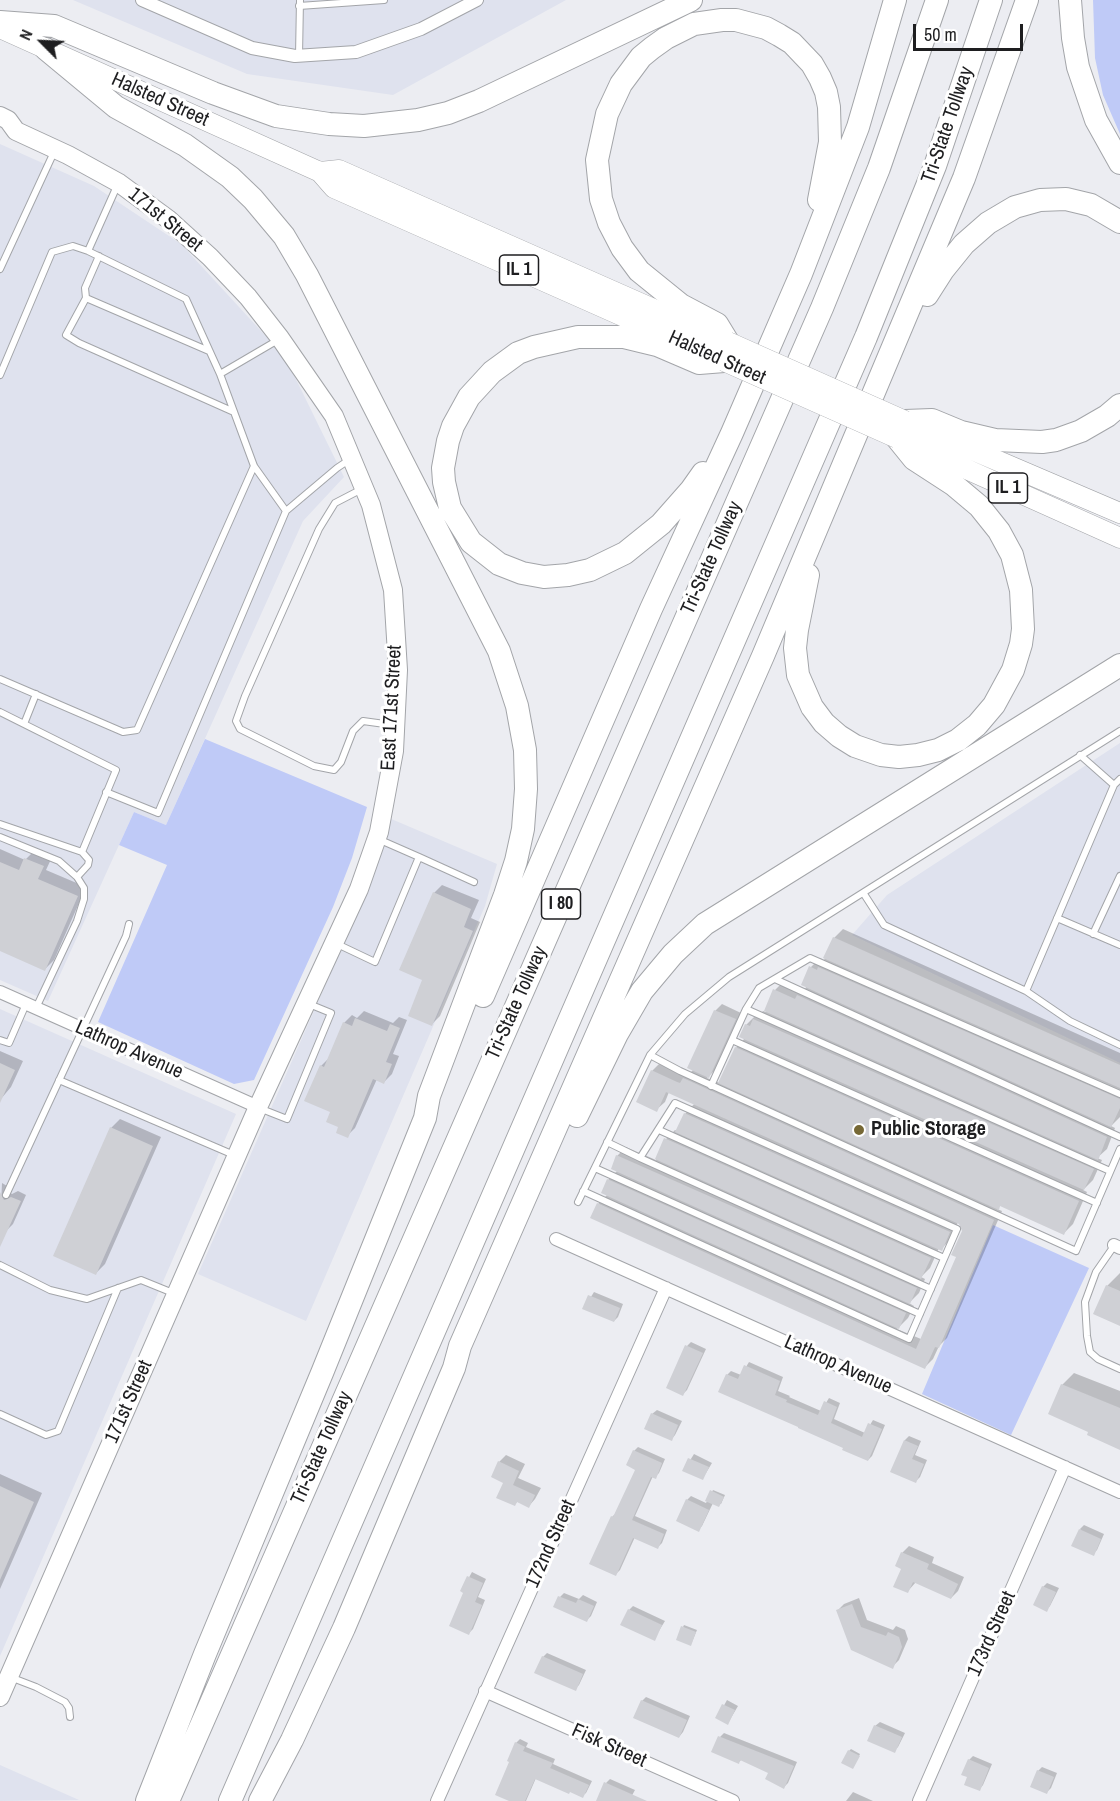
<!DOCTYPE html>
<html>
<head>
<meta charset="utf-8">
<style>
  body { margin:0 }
  #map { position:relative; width:1120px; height:1801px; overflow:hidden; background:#ecedf2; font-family:"Archivo Narrow",sans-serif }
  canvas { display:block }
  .north { position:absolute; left:12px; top:12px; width:60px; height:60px; -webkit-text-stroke:4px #fff; paint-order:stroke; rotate:294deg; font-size:16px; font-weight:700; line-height:24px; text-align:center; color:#1e1e20 }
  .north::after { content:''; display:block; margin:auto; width:21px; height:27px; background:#1e1e20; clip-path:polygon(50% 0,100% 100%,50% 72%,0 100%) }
  .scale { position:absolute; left:913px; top:24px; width:110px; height:27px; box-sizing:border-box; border:3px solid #1e1e20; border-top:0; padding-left:8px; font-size:18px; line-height:21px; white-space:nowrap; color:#1e1e20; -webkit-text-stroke:4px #fff; paint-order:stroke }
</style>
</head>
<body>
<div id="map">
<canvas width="1120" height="1801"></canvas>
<div class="north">N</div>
<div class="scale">50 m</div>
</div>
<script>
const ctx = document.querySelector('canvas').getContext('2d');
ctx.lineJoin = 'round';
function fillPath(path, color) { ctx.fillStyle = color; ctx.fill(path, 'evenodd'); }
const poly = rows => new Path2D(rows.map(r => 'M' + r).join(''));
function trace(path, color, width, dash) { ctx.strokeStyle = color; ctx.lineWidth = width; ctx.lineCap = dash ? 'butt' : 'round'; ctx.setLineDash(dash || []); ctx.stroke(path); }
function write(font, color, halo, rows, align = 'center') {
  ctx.font = font + ' "Archivo Narrow",sans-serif'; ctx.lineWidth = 6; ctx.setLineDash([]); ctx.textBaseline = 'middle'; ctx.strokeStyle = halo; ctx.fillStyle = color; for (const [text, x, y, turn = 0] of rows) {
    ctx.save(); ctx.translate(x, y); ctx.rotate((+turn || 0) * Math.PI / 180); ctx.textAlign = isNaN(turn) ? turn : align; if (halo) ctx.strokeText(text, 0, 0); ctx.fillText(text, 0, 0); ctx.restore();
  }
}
fillPath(poly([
  [73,0,566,0,393,95,247,74],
  [0,144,94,186,181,244,285,357,344,477,303,521,166,825,134,812,48,1001,0,980],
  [1120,743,1120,1063,852,935,887,895],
  [389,818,497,864,485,906,306,1321,198,1274,373,877],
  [0,1009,236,1114,0,1656],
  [0,1765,79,1800,0,1801]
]), '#dfe2ee');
fillPath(poly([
  [1093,0,1120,0,1120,134,1103,95,1095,58],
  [205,739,367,807,352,858,333,907,254,1080,234,1084,98,1022,167,865,119,845,134,812,166,825],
  [993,1225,1089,1268,1011,1435,922,1394]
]), '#bfcaf7');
fillPath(poly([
  [0,849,25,860,35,850,52,857,46,870,86,887,54,960,45,969,0,949],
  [442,885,479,900,471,918,480,922,440,1016,432,1024,424,979,434,893],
  [843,929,1120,1053,1120,1117,1111,1126,1115,1128,1107,1149,1097,1158,1102,1160,1093,1180,1083,1190,1087,1192,1073,1224,1064,1233,1001,1205,997,1209,1002,1211,947,1338,939,1346,933,1359,925,1367,598,1204,608,1194,608,1180,617,1171,617,1156,626,1147,656,1160,666,1139,675,1130,677,1131,685,1114,695,1103,669,1092,665,1102,656,1110,652,1071,660,1063,688,1075,693,1070,715,1011,722,1004,741,1013,715,1070,707,1078,720,1083,736,1048,745,1038,741,1037,746,1025,755,1016,758,1017,763,1011,766,1012,775,990,784,981,804,990,807,986,811,967,820,958,824,960,834,938],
  [958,1222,964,1231,958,1256,921,1339,897,1329,908,1318,914,1306,909,1303,919,1293,925,1279,921,1277,930,1268,939,1248,941,1249,950,1240],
  [364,1011,393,1023,399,1017,407,1020,393,1054,399,1056,392,1074,384,1082,377,1079,355,1128,347,1136,332,1111,321,1066,329,1058,344,1023,352,1015,357,1018],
  [0,1051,23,1061,11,1087,0,1100],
  [120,1119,161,1137,105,1264,96,1273,111,1128],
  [2,1183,7,1186,7,1191,12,1194,18,1191,26,1195,13,1224,6,1231,0,1228],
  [1120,1273,1120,1324,1095,1314,1107,1286],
  [594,1292,623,1304,618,1317,614,1321,584,1308],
  [691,1342,706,1349,687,1390,683,1394,687,1346],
  [749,1362,783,1377,778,1391,790,1396,789,1397,821,1411,829,1398,840,1403,834,1419,865,1433,873,1420,885,1425,872,1456,868,1460,845,1447,727,1375,731,1371,741,1375],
  [1074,1373,1120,1391,1120,1448,1090,1431,1062,1385],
  [657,1410,682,1421,675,1435,671,1440,652,1414],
  [909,1436,921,1441,915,1455,927,1460,920,1477,916,1481,892,1471,905,1440],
  [638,1447,665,1459,659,1473,655,1477,653,1476,635,1516,667,1530,662,1543,658,1547,635,1537,620,1570,616,1574,612,1517,616,1513,637,1469,634,1451],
  [694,1454,712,1463,703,1478,684,1470],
  [506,1455,525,1464,518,1478,541,1488,535,1499,529,1506,518,1501,514,1505,499,1462],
  [0,1474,42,1493,0,1589],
  [713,1490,725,1495,721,1504,713,1503,702,1526,698,1530,687,1500,691,1496,706,1503],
  [1084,1525,1104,1534,1097,1550,1093,1554,1080,1529],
  [909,1546,934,1557,932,1563,964,1577,958,1591,951,1598,916,1582,908,1591,903,1568,897,1565,902,1553],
  [472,1572,486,1579,478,1597,485,1600,473,1629,469,1633,465,1592,462,1590],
  [1047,1583,1059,1588,1050,1606,1046,1610,1043,1587],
  [564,1593,579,1599,583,1595,597,1602,591,1616,587,1620,560,1597],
  [859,1598,867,1620,893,1630,896,1626,905,1630,908,1639,899,1660,892,1667,838,1610,844,1604],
  [633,1606,665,1621,654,1639,629,1610],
  [684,1625,697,1630,692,1642,683,1627],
  [547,1653,586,1670,579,1685,575,1689,543,1657],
  [646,1697,690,1716,683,1732,679,1737,642,1701],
  [727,1700,738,1706,728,1723,717,1718],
  [880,1722,905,1733,898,1747,894,1751,875,1726],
  [724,1733,797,1762,788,1783,784,1787,770,1772,742,1759,739,1762,720,1737],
  [520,1739,528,1743,526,1747,555,1759,553,1764,592,1781,586,1793,582,1796,536,1778,526,1801,513,1801,511,1761,516,1743],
  [851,1749,860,1754,854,1766,849,1751],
  [973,1756,992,1764,983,1785,979,1790,969,1777,969,1760],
  [1042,1767,1057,1773,1051,1788,1047,1792,1038,1771],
  [610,1779,635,1790,629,1801,606,1801,606,1783],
  [853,1792,873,1801,846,1801]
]), '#0003');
fillPath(poly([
  [24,858,44,866,38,879,78,896,45,971,0,951,0,862,19,870],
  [433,892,471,909,464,927,473,931,432,1026,408,1016,422,980,399,970],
  [833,937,1120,1065,1120,1088,823,958],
  [809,966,817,970,818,967,1120,1099,1120,1108,1111,1127,801,985],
  [773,989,795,999,797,995,1107,1137,1099,1158,1098,1160,764,1011],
  [714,1010,736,1019,709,1078,687,1068],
  [355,1018,387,1031,390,1024,400,1028,386,1062,392,1064,384,1084,373,1079,348,1138,336,1133,338,1127,326,1122,330,1112,304,1101,320,1065,324,1067,343,1022,352,1026],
  [753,1019,1094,1169,1084,1190,739,1037,745,1024,750,1026],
  [735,1047,1079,1201,1064,1235,1000,1206,999,1210,718,1083],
  [0,1063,15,1070,0,1103],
  [651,1070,677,1082,680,1083,683,1078,994,1220,939,1348,935,1347,925,1369,590,1218,597,1203,916,1349,956,1257,951,1255,962,1231,959,1224,666,1092,657,1112,636,1102],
  [684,1113,950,1232,942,1251,675,1132],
  [110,1127,153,1146,96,1275,53,1256],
  [664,1138,931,1258,921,1279,655,1159],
  [616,1155,917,1288,910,1304,611,1169],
  [607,1179,906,1313,899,1329,601,1193],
  [0,1192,4,1200,11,1197,21,1201,0,1247],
  [1106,1285,1120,1291,1120,1326,1093,1314],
  [588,1295,620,1308,614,1322,582,1309],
  [685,1345,703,1353,683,1396,666,1388],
  [744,1365,780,1381,775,1395,787,1400,786,1402,818,1415,824,1401,837,1407,831,1423,862,1437,868,1423,882,1429,868,1461,842,1450,843,1448,798,1428,798,1427,718,1392,726,1374,738,1379],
  [1061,1384,1120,1408,1120,1450,1087,1435,1088,1432,1048,1414],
  [651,1413,678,1425,672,1441,644,1429],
  [904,1440,918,1446,912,1459,924,1464,916,1483,890,1472],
  [633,1450,662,1463,656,1479,651,1477,632,1520,664,1534,658,1549,633,1538,616,1576,589,1564,611,1516,613,1517,635,1470,626,1465],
  [688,1458,709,1467,703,1480,682,1471],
  [498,1461,519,1471,513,1485,535,1495,529,1508,517,1502,515,1506,496,1498,503,1483,491,1477],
  [0,1486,34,1502,0,1580],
  [710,1490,724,1497,719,1507,705,1501],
  [686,1499,709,1510,699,1532,676,1521],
  [1079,1529,1101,1539,1094,1556,1071,1546],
  [901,1552,929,1564,927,1569,958,1584,951,1599,913,1582,908,1593,893,1587,901,1569,895,1566],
  [467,1576,483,1583,475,1602,482,1605,469,1635,449,1626,463,1593,460,1591],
  [1042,1586,1056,1592,1047,1612,1033,1605],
  [558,1596,576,1603,578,1599,594,1606,587,1622,553,1607],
  [852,1604,861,1627,886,1636,888,1632,899,1637,902,1647,893,1669,851,1650,836,1610],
  [628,1609,662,1625,655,1641,620,1625],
  [681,1626,696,1632,691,1646,676,1640],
  [542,1656,583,1674,576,1691,534,1673],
  [641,1700,687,1720,679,1738,633,1718],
  [722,1704,735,1710,728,1725,715,1718],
  [874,1725,902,1737,895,1753,867,1741],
  [718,1736,794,1766,784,1789,765,1779,768,1773,740,1760,739,1764,711,1752],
  [515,1742,525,1747,523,1751,553,1763,550,1768,589,1785,583,1798,570,1792,569,1794,535,1779,525,1801,509,1801,495,1795,509,1762,507,1761],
  [848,1750,860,1756,853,1769,841,1763],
  [968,1759,989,1768,980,1791,964,1785,967,1777,961,1775],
  [1037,1770,1054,1777,1047,1794,1030,1787],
  [604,1782,647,1801,596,1801]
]), '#cfd0d5');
const lane = poly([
  [299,6,384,0],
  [299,56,300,0],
  [117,186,88,251,186,299,220,374],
  [99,256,85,288,86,298,209,351],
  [0,269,54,152],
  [86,298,66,335,79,343,234,412],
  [278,340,220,374,254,466,286,511,337,468,349,460],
  [0,375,52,252,73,246,88,251],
  [362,489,335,503,319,529,245,696,236,721,240,729,314,766,334,770,341,762,353,731,363,721,392,725],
  [0,679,123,732,137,730,254,466],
  [0,712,116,770,82,852,0,824],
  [24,724,36,694],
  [1080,755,1114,785],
  [106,792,158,813,286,511],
  [0,837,59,861,77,877,84,888,84,899,77,921,36,1008],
  [419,857,474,882],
  [77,877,88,865,89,860,82,852],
  [864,894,884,925,1026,991,1070,1021,1120,1045],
  [1057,918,1120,945],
  [1093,934,1120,876],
  [335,943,375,962,419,857,378,839],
  [775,979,1120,1137],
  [1026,991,1114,785,1120,779],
  [746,1009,1110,1171],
  [0,1040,9,1043,26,1004],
  [732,1040,1097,1203],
  [650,1055,680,1071,1076,1251,1120,1149],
  [59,1080,234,1155],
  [711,1086,746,1009,759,988,810,958,1120,1094],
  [259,1108,287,1119,331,1013,309,1004],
  [659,1130,944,1258],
  [640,1158,931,1289],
  [595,1168,920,1314],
  [583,1191,909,1339,957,1229,675,1103,640,1158,607,1142],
  [6,1195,126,936,129,924],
  [578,1202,650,1055,685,1014,729,977,1120,731],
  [1114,1246,1096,1272,1085,1302,1087,1336,1090,1352,1098,1359,1120,1369],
  [0,1265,50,1290,87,1299,141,1280,173,1293],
  [0,1414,46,1435,58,1431,118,1288],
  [10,1677,36,1687,65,1702,69,1708,70,1717]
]);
const street = poly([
  [142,0,252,48,295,56,356,52,421,29,477,0],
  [0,992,258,1107],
  [556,1239,1120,1492],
  [1114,1245,1120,1248],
  [485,1691,733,1801],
  [437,1801,666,1288],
  [919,1801,1065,1467]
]);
const secondary = poly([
  [0,116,8,120,16,131,68,155,119,183,168,219,210,257,248,297,280,338,334,416,371,505,393,590,398,670,394,751,379,832,359,889,258,1107,0,1697]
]);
const primary = poly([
  [0,28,320,172,334,188,724,361],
  [320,172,339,170,728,342],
  [907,422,1120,513],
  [897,438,1120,538]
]);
const highway = poly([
  [1070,0,1073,38,1078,67,1096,120,1120,163],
  [0,22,54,26,213,93,276,116,329,124,364,126,418,120,448,113,479,101,691,0],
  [46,49,116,107,185,145,230,177,253,199,284,236,307,275,499,651,517,706,525,750,526,789,523,829,516,861,505,895,429,1096,425,1118,322,1373,205,1654,147,1801],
  [927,295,943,270,964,244,988,223,1015,207,1040,200,1066,199,1091,205,1120,222],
  [728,342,717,324,681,305,639,271,622,248,609,223,601,199,597,160,607,114,621,84,641,57,652,48,666,38,694,24,722,20,736,20,766,28,779,35,792,43,812,64,820,78,826,92,829,107,830,142,819,200],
  [905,421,932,420,961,432,995,440,1042,442,1056,440,1081,431,1107,416,1120,405],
  [703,473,691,490,661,524,625,553,590,570,568,575,544,577,522,573,499,564,471,542,450,508,444,482,443,468,448,441,453,426,469,397,492,372,518,353,534,347,578,337,624,337,657,345,699,363,724,361],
  [808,575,797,630,795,648,798,675,812,707,824,723,839,736,855,746,881,755,899,757,918,755,938,750,958,740,977,725,994,705,1013,670,1021,644,1023,629,1021,590,1012,555,999,531,979,506,954,485,914,459,897,438],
  [483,996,651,609,732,433,801,274,858,127,895,0],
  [577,1116,617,1034,642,991,673,954,705,924,1120,665],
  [168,1801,822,308,879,168,937,0],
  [230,1801,866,337,935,166,991,0],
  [260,1801,292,1740,344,1628,454,1368,460,1346,763,656,964,178,1027,0]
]);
trace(lane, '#a3a5a9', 8);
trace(street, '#a3a5a9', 14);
trace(secondary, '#a3a5a9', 20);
trace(primary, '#a3a5a9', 21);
trace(highway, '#a3a5a9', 24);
trace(lane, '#fff', 6);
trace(street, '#fff', 12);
trace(secondary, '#fff', 18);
trace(primary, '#fff', 20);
trace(highway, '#fff', 22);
const primaryBridge = poly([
  [728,342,905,421],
  [724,361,897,438]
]);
trace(primaryBridge, '#a3a5a9', 21, []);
trace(primaryBridge, '#fff', 20);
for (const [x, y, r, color] of [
  [859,1130,6,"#766835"]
]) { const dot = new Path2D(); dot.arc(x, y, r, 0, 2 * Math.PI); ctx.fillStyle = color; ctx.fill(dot); trace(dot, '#fff', 2); }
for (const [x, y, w] of [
  [519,270,39],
  [1008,488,39],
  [561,904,39]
]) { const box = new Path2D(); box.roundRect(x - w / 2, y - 15, w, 30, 4.5); ctx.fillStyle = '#fff'; ctx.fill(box); trace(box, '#1e1e20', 1.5); }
write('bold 18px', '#1e1e20', null, [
  ["IL 1",519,270],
  ["IL 1",1008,488],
  ["I 80",561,904]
]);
write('20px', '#1e1e20', '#fff', [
  ["Halsted Street",160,100,24],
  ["Tri-State Tollway",948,125,-71],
  ["171st Street",165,220,39],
  ["Halsted Street",717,358,24],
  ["Tri-State Tollway",712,558,-66],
  ["East 171st Street",392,708,-87],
  ["Tri-State Tollway",517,1003,-66],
  ["Lathrop Avenue",129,1050,24],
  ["Lathrop Avenue",838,1365,24],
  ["171st Street",129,1402,-66],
  ["Tri-State Tollway",322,1448,-66],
  ["172nd Street",551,1544,-66],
  ["173rd Street",992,1634,-66],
  ["Fisk Street",609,1746,24]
]);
write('bold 20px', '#1e1e20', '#fff', [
  ["Public Storage",871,1130]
], 'left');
</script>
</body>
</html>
